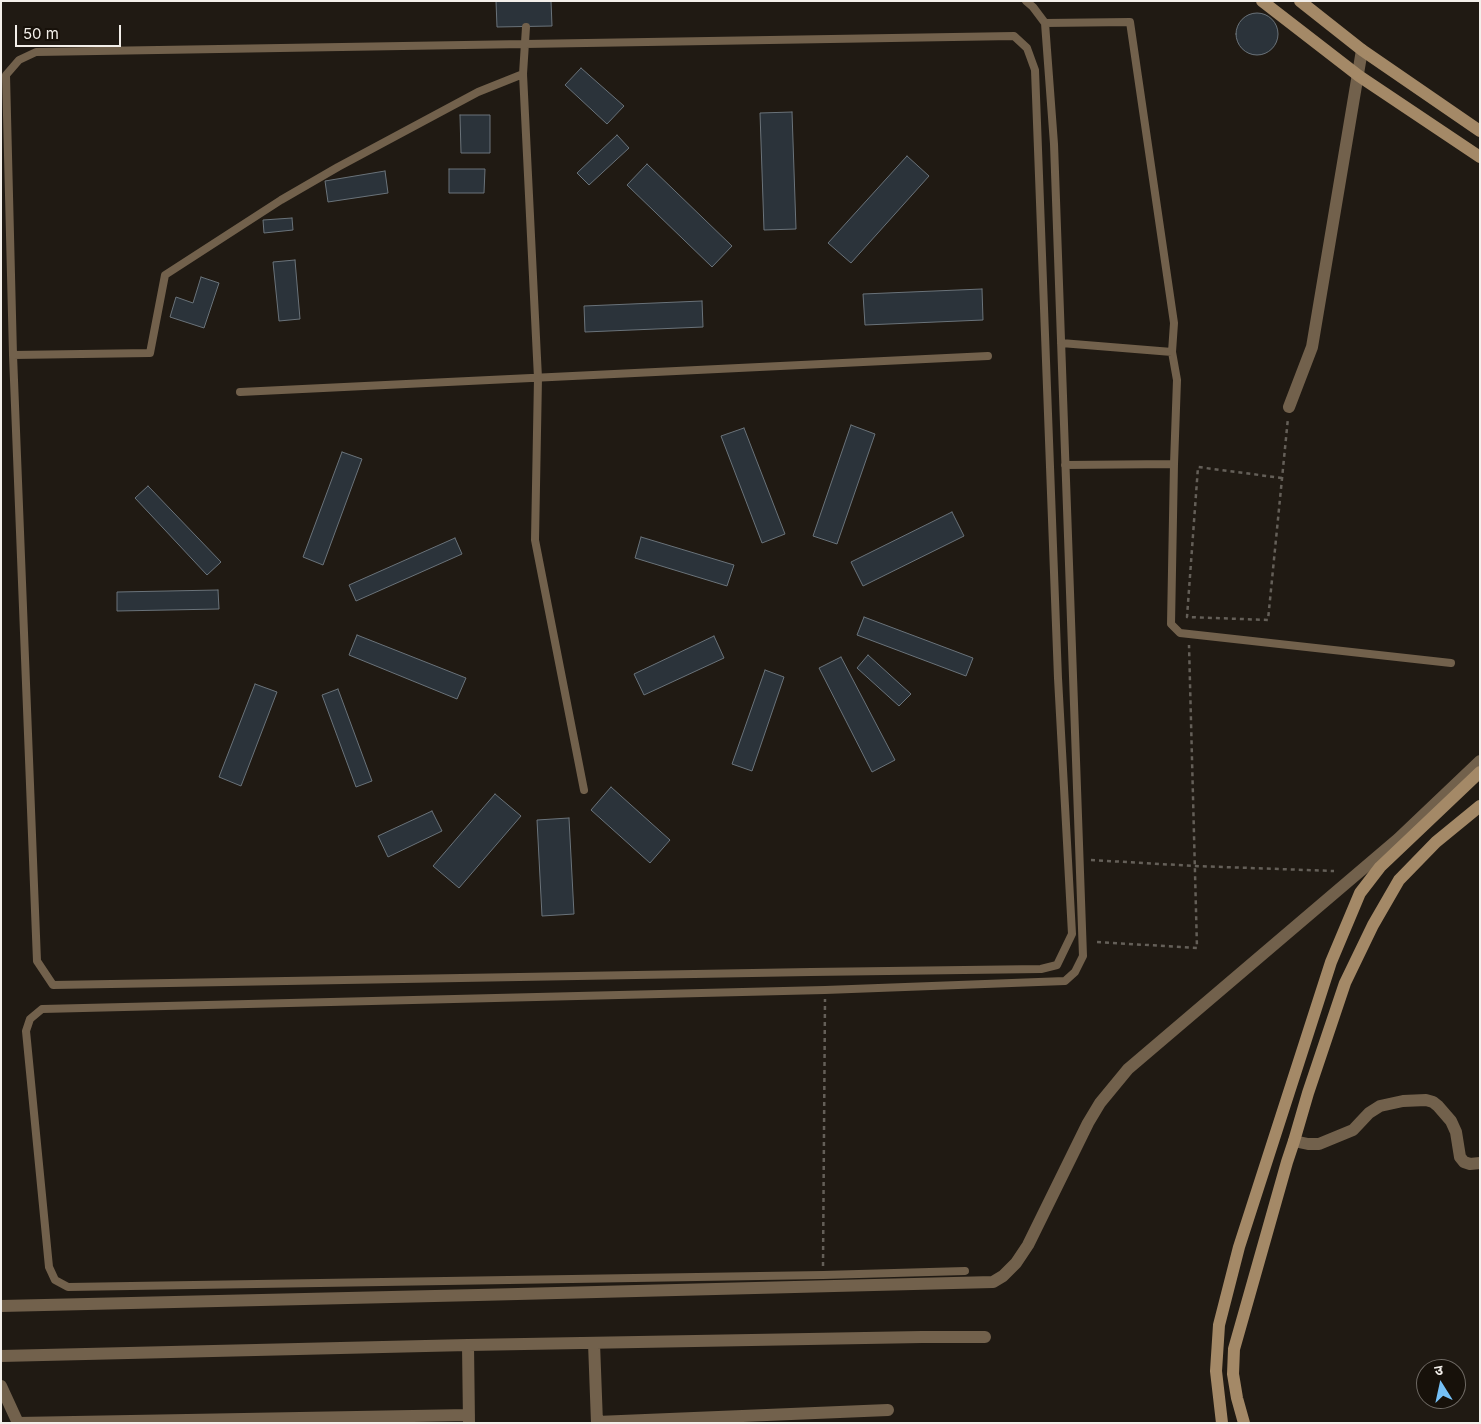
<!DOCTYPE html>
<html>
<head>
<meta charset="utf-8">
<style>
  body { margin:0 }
  #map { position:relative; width:1481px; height:1424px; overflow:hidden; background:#201a13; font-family:Inter,"Noto Sans Devanagari",sans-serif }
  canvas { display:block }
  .frame { position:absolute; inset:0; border:2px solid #f3efea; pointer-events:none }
  .north { position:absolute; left:1416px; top:1359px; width:50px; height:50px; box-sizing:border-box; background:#17110a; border:1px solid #6f6a64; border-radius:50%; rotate:350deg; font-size:14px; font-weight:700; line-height:20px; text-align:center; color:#f3efea }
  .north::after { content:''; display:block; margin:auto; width:18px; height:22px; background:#75c0f6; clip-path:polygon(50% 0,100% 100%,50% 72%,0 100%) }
  .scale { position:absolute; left:15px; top:25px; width:106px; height:22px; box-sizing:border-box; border:2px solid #f3efea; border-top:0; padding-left:6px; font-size:15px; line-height:18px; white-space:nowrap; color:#f3efea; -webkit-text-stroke:4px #17110a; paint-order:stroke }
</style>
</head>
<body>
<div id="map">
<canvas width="1481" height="1424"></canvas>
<div class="frame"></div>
<div class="north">उ</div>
<div class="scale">50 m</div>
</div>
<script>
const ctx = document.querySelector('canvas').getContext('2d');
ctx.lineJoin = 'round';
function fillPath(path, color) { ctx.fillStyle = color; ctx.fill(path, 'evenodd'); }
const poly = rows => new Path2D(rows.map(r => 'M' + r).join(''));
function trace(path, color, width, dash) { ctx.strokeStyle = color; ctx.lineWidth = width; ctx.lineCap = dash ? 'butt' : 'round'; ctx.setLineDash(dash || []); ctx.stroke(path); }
const building = poly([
  [496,1,551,1,552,26,497,27,496,1],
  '1236 34a21 21 0 1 1 42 0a21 21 0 1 1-42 0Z',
  [581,68,624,106,607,124,565,85,581,68],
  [792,112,796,229,764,230,760,113,792,112],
  [460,115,490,115,490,153,461,153,460,115],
  [617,135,629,148,589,185,577,173,617,135],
  [907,156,929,176,851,263,828,243,907,156],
  [647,164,732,246,712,267,627,185,647,164],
  [449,169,485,169,484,193,449,193,449,169],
  [385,171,388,193,328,202,325,181,385,171],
  [292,218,293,230,264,233,263,220,292,218],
  [295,260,300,319,279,321,273,262,295,260],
  [201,277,219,283,204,328,170,317,176,297,193,303,201,277],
  [982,289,983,320,865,325,863,294,982,289],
  [702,301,703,327,585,332,584,306,702,301],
  [851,425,875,434,837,544,813,536,851,425],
  [744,428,785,534,762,543,721,436,744,428],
  [342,452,362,459,323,565,303,557,342,452],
  [148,486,221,562,207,575,135,498,148,486],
  [952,512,964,536,863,586,851,562,952,512],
  [641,537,734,565,727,586,635,558,641,537],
  [455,538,462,554,356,601,349,585,455,538],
  [218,590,219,609,117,611,117,592,218,590],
  [864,617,973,658,966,676,857,635,864,617],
  [357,635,466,678,457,699,349,655,357,635],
  [714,636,724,658,644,695,634,674,714,636],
  [868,655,911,694,899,706,857,668,868,655],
  [841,657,895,760,872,772,819,668,841,657],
  [765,670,784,677,752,771,732,764,765,670],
  [255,684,277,692,241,786,219,777,255,684],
  [338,689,372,781,356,787,322,695,338,689],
  [611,787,670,840,650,863,591,810,611,787],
  [495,794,521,816,459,888,433,866,495,794],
  [432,811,442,831,388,857,378,836,432,811],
  [569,818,574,914,542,916,537,820,569,818]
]);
fillPath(building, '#2b333a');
trace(building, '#6a737a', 1);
trace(poly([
  [1282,478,1198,467,1187,617,1268,620,1288,418],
  [1091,860,1195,866,1334,871],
  [1097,942,1197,948,1189,645],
  [823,1266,825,999]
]), '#645f58', 2.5, [4, 4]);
trace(poly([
  [1045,23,1130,22,1174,323,1172,352,1177,380,1174,464],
  [526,27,523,74,538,378,535,540,584,790],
  [1061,343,1172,352],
  [13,355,37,961,53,985,811,972,1041,969,1057,965,1072,934,1058,678,1035,70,1027,48,1014,36,36,52,19,60,6,75,13,355,150,353,165,275,281,200,338,167,478,92,523,74],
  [240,392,988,356],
  [1065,465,1174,464,1171,624,1180,633,1451,663],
  [965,1271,823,1275,68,1287,55,1280,49,1267,26,1031,30,1019,42,1009,825,990,1065,981,1075,972,1083,956,1054,144,1045,23,1033,7,1026,1]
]), '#72614c', 8);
trace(poly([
  [1289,407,1312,347,1362,50],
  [1294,1141,1308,1144,1319,1144,1353,1130,1369,1113,1380,1106,1403,1101,1426,1100,1433,1102,1438,1106,1451,1121,1456,1132,1460,1157,1464,1162,1470,1164,1480,1163],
  [1,1306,478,1295,993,1282,1003,1276,1016,1263,1028,1245,1088,1123,1100,1103,1128,1069,1398,839,1480,761],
  [594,1343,597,1423],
  [468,1345,469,1423],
  [1,1356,468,1345,922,1337,985,1337],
  [1,1386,18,1423],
  [597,1422,888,1410],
  [18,1423,469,1415]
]), '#72614c', 12);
trace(poly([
  [1262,1,1359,76,1480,157],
  [1300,1,1362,50,1480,131],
  [1222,1423,1216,1371,1219,1325,1239,1247,1331,962,1360,893,1380,867,1480,772],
  [1244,1423,1237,1398,1233,1374,1234,1349,1287,1162,1294,1141,1308,1093,1345,983,1373,925,1399,880,1436,842,1480,806]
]), '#a48967', 12);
</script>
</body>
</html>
